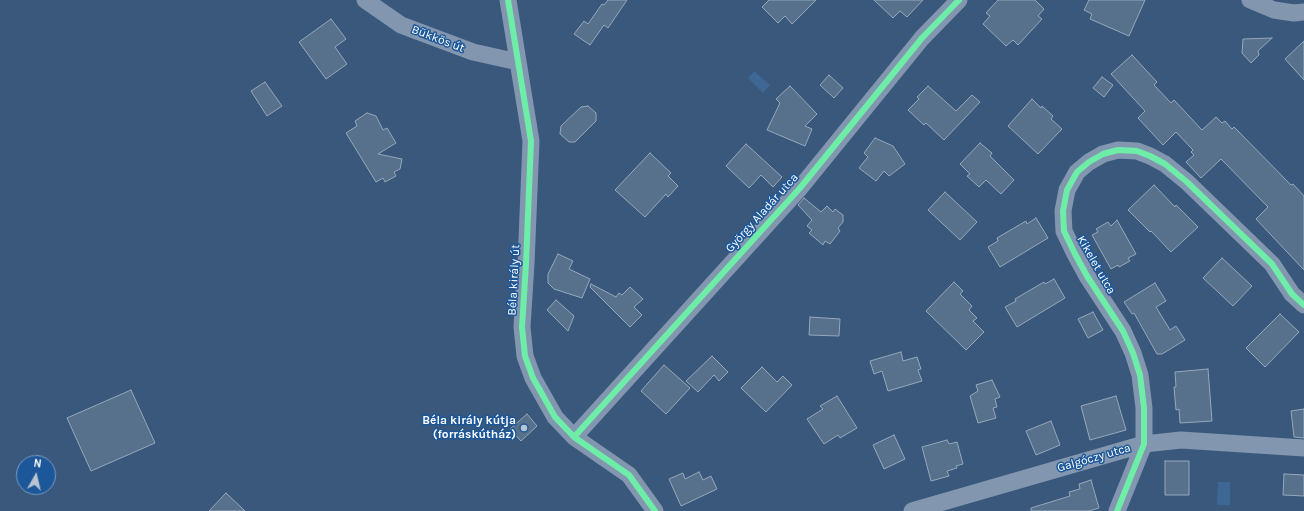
<!DOCTYPE html>
<html>
<head>
<meta charset="utf-8">
<style>
  body { margin:0 }
  #map { position:relative; width:1304px; height:511px; overflow:hidden; background:#39587c; font-family:Karla,sans-serif }
  canvas { display:block }
  .north { position:absolute; left:16px; top:455px; width:40px; height:40px; box-sizing:border-box; background:#1c5799; border:1px solid #779ac2; border-radius:50%; rotate:8deg; font-size:11px; font-weight:700; line-height:16px; text-align:center; color:#fff }
  .north::after { content:''; display:block; margin:auto; width:14px; height:18px; background:#bac5d1; clip-path:polygon(50% 0,100% 100%,50% 72%,0 100%) }
</style>
</head>
<body>
<div id="map">
<canvas width="1304" height="511"></canvas>
<div class="north">N</div>
</div>
<script>
const ctx = document.querySelector('canvas').getContext('2d');
ctx.lineJoin = 'round';
function fillPath(path, color) { ctx.fillStyle = color; ctx.fill(path, 'evenodd'); }
const poly = rows => new Path2D(rows.map(r => 'M' + r).join(''));
function trace(path, color, width, dash) { ctx.strokeStyle = color; ctx.lineWidth = width; ctx.lineCap = dash ? 'butt' : 'round'; ctx.setLineDash(dash || []); ctx.stroke(path); }
function write(font, color, halo, rows, align = 'center') {
  ctx.font = font + ' Karla,sans-serif'; ctx.lineWidth = 3; ctx.setLineDash([]); ctx.textBaseline = 'middle'; ctx.strokeStyle = halo; ctx.fillStyle = color; for (const [text, x, y, turn = 0] of rows) {
    ctx.save(); ctx.translate(x, y); ctx.rotate((+turn || 0) * Math.PI / 180); ctx.textAlign = isNaN(turn) ? turn : align; if (halo) ctx.strokeText(text, 0, 0); ctx.fillText(text, 0, 0); ctx.restore();
  }
}
fillPath(poly([
  [754,71,770,85,763,93,748,78],
  [1218,482,1230,482,1230,505,1217,505]
]), '#3e6795');
const building = poly([
  [608,0,627,0,608,28,604,25,590,45,574,34,584,21,588,24,602,4,604,5,608,0],
  [769,0,816,0,792,24,785,16,778,23,762,7,769,0],
  [874,0,923,0,907,17,900,11,893,18,874,0],
  [998,0,1035,0,1044,9,1038,16,1042,19,1018,45,1013,40,1006,46,983,24,990,16,986,13,998,0],
  [1089,0,1145,0,1129,36,1090,19,1092,14,1084,10,1089,0],
  [331,19,346,39,335,47,347,64,326,79,299,42,331,19],
  [1272,38,1258,51,1259,55,1251,63,1242,53,1243,39,1272,38],
  [1304,41,1304,80,1285,59,1304,41],
  [1132,55,1157,82,1154,85,1171,103,1174,100,1202,130,1216,117,1222,123,1225,121,1232,129,1234,127,1291,185,1293,184,1304,196,1304,270,1256,219,1268,207,1221,159,1201,178,1186,162,1194,155,1191,152,1193,150,1176,132,1163,145,1138,118,1145,111,1111,74,1132,55],
  [829,75,843,88,834,98,820,85,829,75],
  [1102,77,1113,85,1104,97,1093,88,1102,77],
  [265,82,282,106,267,116,251,91,265,82],
  [790,86,817,114,805,126,812,129,805,146,767,130,780,103,776,99,790,86],
  [928,86,956,111,972,95,980,102,944,140,926,123,924,125,908,110,919,99,917,97,928,86],
  [1032,99,1041,108,1042,106,1053,116,1051,119,1062,129,1038,154,1008,126,1032,99],
  [588,106,596,113,596,121,575,142,569,142,560,134,561,126,581,107,588,106],
  [367,113,376,116,383,130,387,128,396,143,378,154,402,159,400,169,394,172,396,176,385,182,383,178,376,182,346,133,357,126,355,121,367,113],
  [875,138,893,146,905,164,889,176,884,171,876,181,859,168,868,157,864,153,875,138],
  [980,143,992,153,990,156,1014,180,1001,194,986,180,979,187,967,176,970,174,960,164,980,143],
  [746,144,782,177,773,187,761,175,749,188,726,166,746,144],
  [650,153,671,173,668,176,678,186,668,197,666,194,645,217,615,190,650,153],
  [1154,185,1175,207,1176,205,1198,227,1171,252,1151,231,1150,232,1128,210,1154,185],
  [945,192,977,222,960,240,928,210,945,192],
  [804,198,821,212,827,206,833,212,835,209,843,215,843,222,838,228,840,231,830,244,825,241,823,245,809,233,812,230,807,226,812,220,798,205,804,198],
  [1036,218,1048,238,1000,267,988,247,998,241,997,238,1026,221,1027,224,1036,218],
  [1117,220,1136,254,1128,258,1130,261,1119,267,1118,265,1111,269,1092,235,1098,232,1096,229,1108,222,1111,226,1117,220],
  [558,254,573,261,569,269,590,279,582,298,554,289,548,283,548,274,558,254],
  [1222,258,1252,286,1233,306,1203,278,1222,258],
  [1054,279,1065,298,1017,327,1005,307,1016,301,1015,299,1044,282,1045,284,1054,279],
  [954,282,963,291,960,294,972,306,969,310,977,318,973,321,984,332,966,350,926,311,954,282],
  [1155,283,1166,301,1156,307,1170,330,1176,326,1185,340,1162,354,1157,354,1134,313,1132,314,1124,302,1155,283],
  [591,284,616,297,619,293,622,295,630,287,643,299,634,307,642,315,630,327,590,287,591,284],
  [556,300,574,316,568,331,547,310,556,300],
  [1093,312,1103,330,1088,338,1078,319,1093,312],
  [1280,314,1299,332,1265,367,1246,348,1280,314],
  [810,317,840,319,839,336,809,335,810,317],
  [901,352,903,361,917,357,921,369,918,370,922,381,888,391,882,371,874,374,870,361,901,352],
  [712,356,728,372,719,381,714,375,698,392,686,381,712,356],
  [664,365,690,388,666,414,641,391,664,365],
  [762,367,777,382,783,376,792,385,766,412,741,388,762,367],
  [1208,369,1212,421,1180,423,1179,409,1176,410,1174,387,1176,387,1175,372,1208,369],
  [992,380,1000,397,995,399,997,407,993,408,996,418,978,423,970,396,978,391,976,385,992,380],
  [131,390,155,443,91,471,67,418,131,390],
  [837,396,857,428,840,438,838,435,824,444,807,419,823,409,820,406,837,396],
  [1116,396,1126,430,1090,440,1081,406,1116,396],
  [1304,409,1304,438,1294,437,1291,411,1304,409],
  [527,414,537,426,521,441,510,429,527,414],
  [1051,421,1060,445,1036,455,1026,431,1051,421],
  [894,435,905,459,884,469,873,445,894,435],
  [947,440,949,444,957,442,963,464,956,466,957,468,947,471,949,476,931,481,922,447,947,440],
  [1165,461,1189,461,1189,495,1165,495,1165,461],
  [699,472,703,480,711,476,717,489,681,506,669,479,683,473,685,479,699,472],
  [1284,474,1304,475,1304,496,1283,495,1284,474],
  [1091,480,1099,508,1089,511,1031,511,1031,508,1070,496,1069,492,1080,489,1079,484,1091,480],
  [226,493,245,511,209,511,226,493]
]);
fillPath(building, '#57708c');
trace(building, '#96a8bc', 1);
trace(poly([
  [365,0,401,25,473,52,518,62],
  [508,0,531,141,526,264,522,327,525,356,533,378,555,417,574,437,629,475,655,511],
  [1250,0,1274,10,1294,13,1304,12],
  [574,437,800,188,922,38,959,0],
  [912,511,1144,444,1181,440,1304,448],
  [1117,511,1144,444,1144,408,1140,375,1133,353,1123,331,1087,276,1075,254,1064,231,1063,211,1067,190,1077,172,1089,162,1103,154,1118,150,1137,151,1150,156,1165,164,1187,182,1272,264,1292,294,1304,305]
]), '#8297af', 17);
trace(poly([
  [508,0,531,141,526,264,522,327,525,356,533,378,555,417,574,437,629,475,655,511],
  [574,437,800,188,922,38,959,0],
  [1117,511,1144,444,1144,408,1140,375,1133,353,1123,331,1087,276,1075,254,1064,231,1063,211,1067,190,1077,172,1089,162,1103,154,1118,150,1137,151,1150,156,1165,164,1187,182,1272,264,1292,294,1304,305]
]), '#6deda7', 6);
for (const [x, y, r, color] of [
  [524,428,4,"#bac5d1"]
]) { const dot = new Path2D(); dot.arc(x, y, r, 0, 2 * Math.PI); ctx.fillStyle = color; ctx.fill(dot); trace(dot, '#1c5799', 1.5); }
write('12px', '#fff', '#1c5799', [
  ["Bükkös út",438,39,21],
  ["György Aladár utca",762,213,-48],
  ["Kikelet utca",1096,265,60],
  ["Béla király út",514,280,-87],
  ["Galgóczy utca",1094,458,-16]
]);
write('bold 12px', '#fff', '#1c5799', [
  ["Béla király kútja",516,421],
  ["(forráskútház)",516,435]
], 'right');
</script>
</body>
</html>
